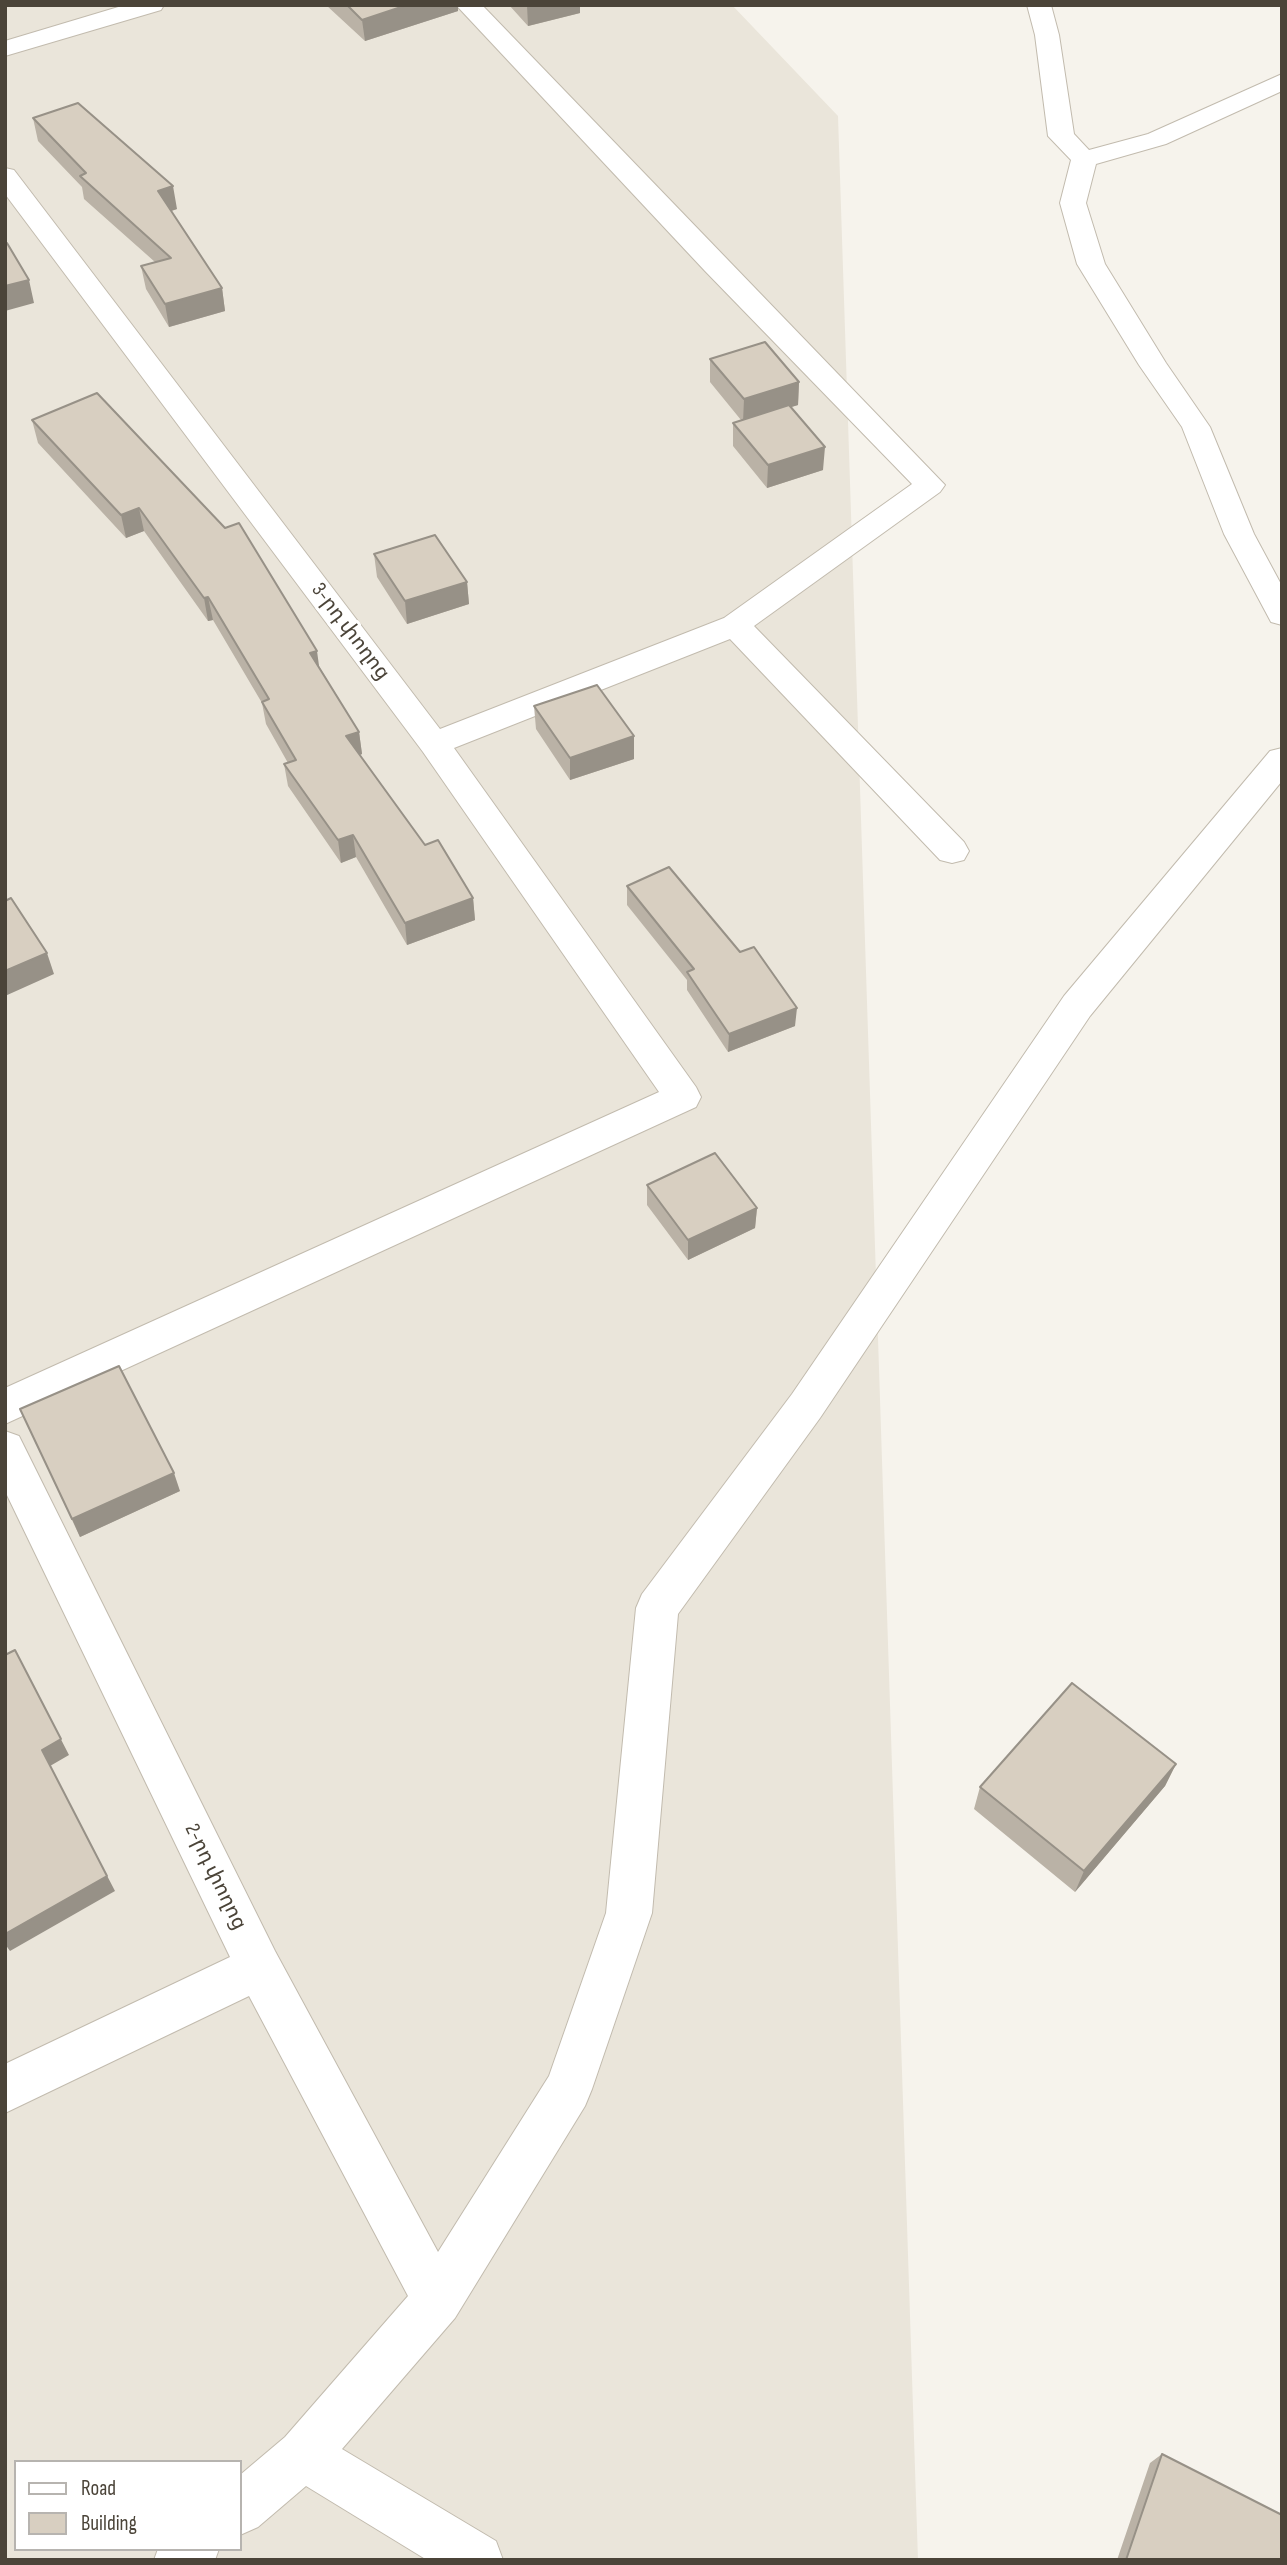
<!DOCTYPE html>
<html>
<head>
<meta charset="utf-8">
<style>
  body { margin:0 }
  #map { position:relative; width:1287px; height:2565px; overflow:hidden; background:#f6f3ec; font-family:"Sofia Sans Condensed",sans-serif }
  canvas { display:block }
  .frame { position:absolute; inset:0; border:7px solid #4b4439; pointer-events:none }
  .legend { position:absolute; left:14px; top:2460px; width:228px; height:91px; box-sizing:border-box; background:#fff; border:2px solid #b7b4b0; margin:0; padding:9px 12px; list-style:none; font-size:21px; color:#4b4439 }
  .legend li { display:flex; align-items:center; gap:14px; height:35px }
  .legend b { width:35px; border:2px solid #b7b4b0 }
</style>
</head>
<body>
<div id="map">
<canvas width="1287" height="2565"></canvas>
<div class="frame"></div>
<ul class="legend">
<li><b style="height:9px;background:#fff"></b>Road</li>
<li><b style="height:19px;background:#d8cfc1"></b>Building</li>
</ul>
</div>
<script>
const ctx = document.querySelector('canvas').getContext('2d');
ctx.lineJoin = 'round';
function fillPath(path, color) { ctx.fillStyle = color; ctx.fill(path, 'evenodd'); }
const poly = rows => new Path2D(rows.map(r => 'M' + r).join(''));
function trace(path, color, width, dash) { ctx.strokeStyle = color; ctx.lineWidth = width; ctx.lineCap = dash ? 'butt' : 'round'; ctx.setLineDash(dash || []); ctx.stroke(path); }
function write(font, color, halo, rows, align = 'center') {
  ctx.font = font + ' "Sofia Sans Condensed","Noto Sans Armenian",sans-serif'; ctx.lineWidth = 6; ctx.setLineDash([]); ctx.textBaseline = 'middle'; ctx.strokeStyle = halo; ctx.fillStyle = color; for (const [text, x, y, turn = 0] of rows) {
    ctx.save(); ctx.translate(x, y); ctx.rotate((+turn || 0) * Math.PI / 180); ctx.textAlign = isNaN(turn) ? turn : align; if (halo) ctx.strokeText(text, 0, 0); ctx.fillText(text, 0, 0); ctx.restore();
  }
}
fillPath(poly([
  [5,5,732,5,838,116,918,2560,5,2560],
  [16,2462,240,2462,240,2549,16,2549]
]), '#eae5da');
const minor = poly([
  [125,5,164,5,161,10,5,56,5,41,125,5],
  [456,5,482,5,945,485,940,492,754,626,964,842,969,851,964,860,952,863,940,860,730,639,454,748,696,1087,701,1097,696,1107,5,1424,5,1388,659,1092,423,752,5,194,5,168,14,170,440,729,724,618,912,484,705,271,456,5],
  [1027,5,1051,5,1059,35,1074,134,1089,150,1148,134,1282,74,1282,91,1166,144,1096,164,1086,203,1105,264,1166,363,1210,427,1254,534,1282,586,1282,625,1271,622,1224,534,1182,427,1139,365,1077,264,1060,203,1071,160,1048,136,1035,35,1027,5],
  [1282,748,1282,781,1090,1016,820,1418,678,1614,652,1913,592,2089,585,2106,455,2318,342,2449,496,2541,503,2560,427,2560,306,2486,258,2527,240,2535,240,2475,285,2437,408,2296,249,1996,5,2113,5,2064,230,1957,5,1491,5,1431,19,1436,275,1951,438,2252,549,2076,606,1913,636,1608,642,1594,792,1394,1064,996,1270,751,1282,748],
  [158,2549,219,2549,215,2560,154,2560,158,2549]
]);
trace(minor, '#c2bbae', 2);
fillPath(minor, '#fff');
fillPath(poly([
  [326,5,458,5,458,11,365,41],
  [509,5,580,5,580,13,528,26],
  [33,118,177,209,171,211,222,288,225,311,169,327,146,289,141,266,155,262,84,199,82,187,38,141],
  [710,359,799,382,798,405,791,407,823,470,767,488,733,446,733,423,741,420,710,382],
  [97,393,320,668,359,732,362,754,360,755,425,845,473,898,475,920,407,945,356,857,341,863,288,786,284,764,288,763,266,724,262,703,213,620,208,621,144,531,126,538,38,443,32,420],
  [374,554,467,582,469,604,407,624,377,577],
  [534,706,634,736,634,759,570,780,536,729],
  [627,886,795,1026,728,1052,687,990,687,980,627,905],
  [647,1185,757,1208,755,1228,688,1260,647,1205],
  [20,1409,180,1491,80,1537],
  [1176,1764,1165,1786,1075,1892,974,1809,980,1787],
  [1162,2454,1282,2560,1117,2560,1150,2463]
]), '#bab2a6');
fillPath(poly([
  [407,5,458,5,458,11,365,41,362,20],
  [527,5,580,5,580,13,528,26],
  [173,186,177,209,162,214,158,191],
  [29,280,34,303,5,311,5,286],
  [222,288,225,311,169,327,165,304],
  [799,382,798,405,743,422,744,399],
  [825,447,823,470,767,488,768,465],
  [139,508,144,531,126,538,121,515],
  [467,582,469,604,407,624,405,601],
  [208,597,213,620,208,621,204,598],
  [317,651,320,673,310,653],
  [359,732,362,754,350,758,346,736],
  [634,736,634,759,570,780,570,758],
  [353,835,356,857,341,863,338,840],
  [473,898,475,920,407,945,405,923],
  [47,953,54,974,5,996,5,971],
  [797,1008,795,1026,728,1052,729,1034],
  [757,1208,755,1228,688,1260,688,1240],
  [174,1473,180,1491,80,1537,72,1519],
  [15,1650,69,1755,50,1766,115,1891,10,1951,5,1944,5,1934,42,1750],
  [1176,1764,1165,1786,1075,1892,1084,1871]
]), '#979187');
const building = poly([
  [347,5,407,5,362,20,347,5],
  [78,103,173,186,158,191,222,288,165,304,141,266,171,258,80,176,86,173,33,118,78,103],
  [7,243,29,280,5,286,5,244,7,243],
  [765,342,799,382,744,399,710,359,765,342],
  [97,393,225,528,239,523,317,651,310,653,359,732,346,736,425,845,438,840,473,898,405,923,353,835,338,840,284,764,296,760,262,702,269,699,208,597,204,598,139,508,121,515,32,420,97,393],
  [789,405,825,447,768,465,733,423,789,405],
  [435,535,467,582,405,601,374,554,435,535],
  [597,685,634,736,570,758,534,706,597,685],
  [669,867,740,952,754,947,797,1008,729,1034,687,972,694,969,627,886,669,867],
  [11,898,47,953,5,971,5,901,11,898],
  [715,1153,757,1208,688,1240,647,1185,715,1153],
  [119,1366,174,1473,72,1519,20,1409,119,1366],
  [15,1650,61,1739,42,1750,107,1876,5,1934,5,1655,15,1650],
  [1072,1683,1176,1764,1084,1871,980,1787,1072,1683],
  [1162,2454,1282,2515,1282,2560,1126,2560,1162,2454]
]);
fillPath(building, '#d8cfc1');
trace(building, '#979187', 2);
write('21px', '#4b4439', '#fff', [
  ["3-րդ փողոց",350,632,53],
  ["2-րդ փողոց",215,1877,64]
]);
</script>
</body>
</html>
